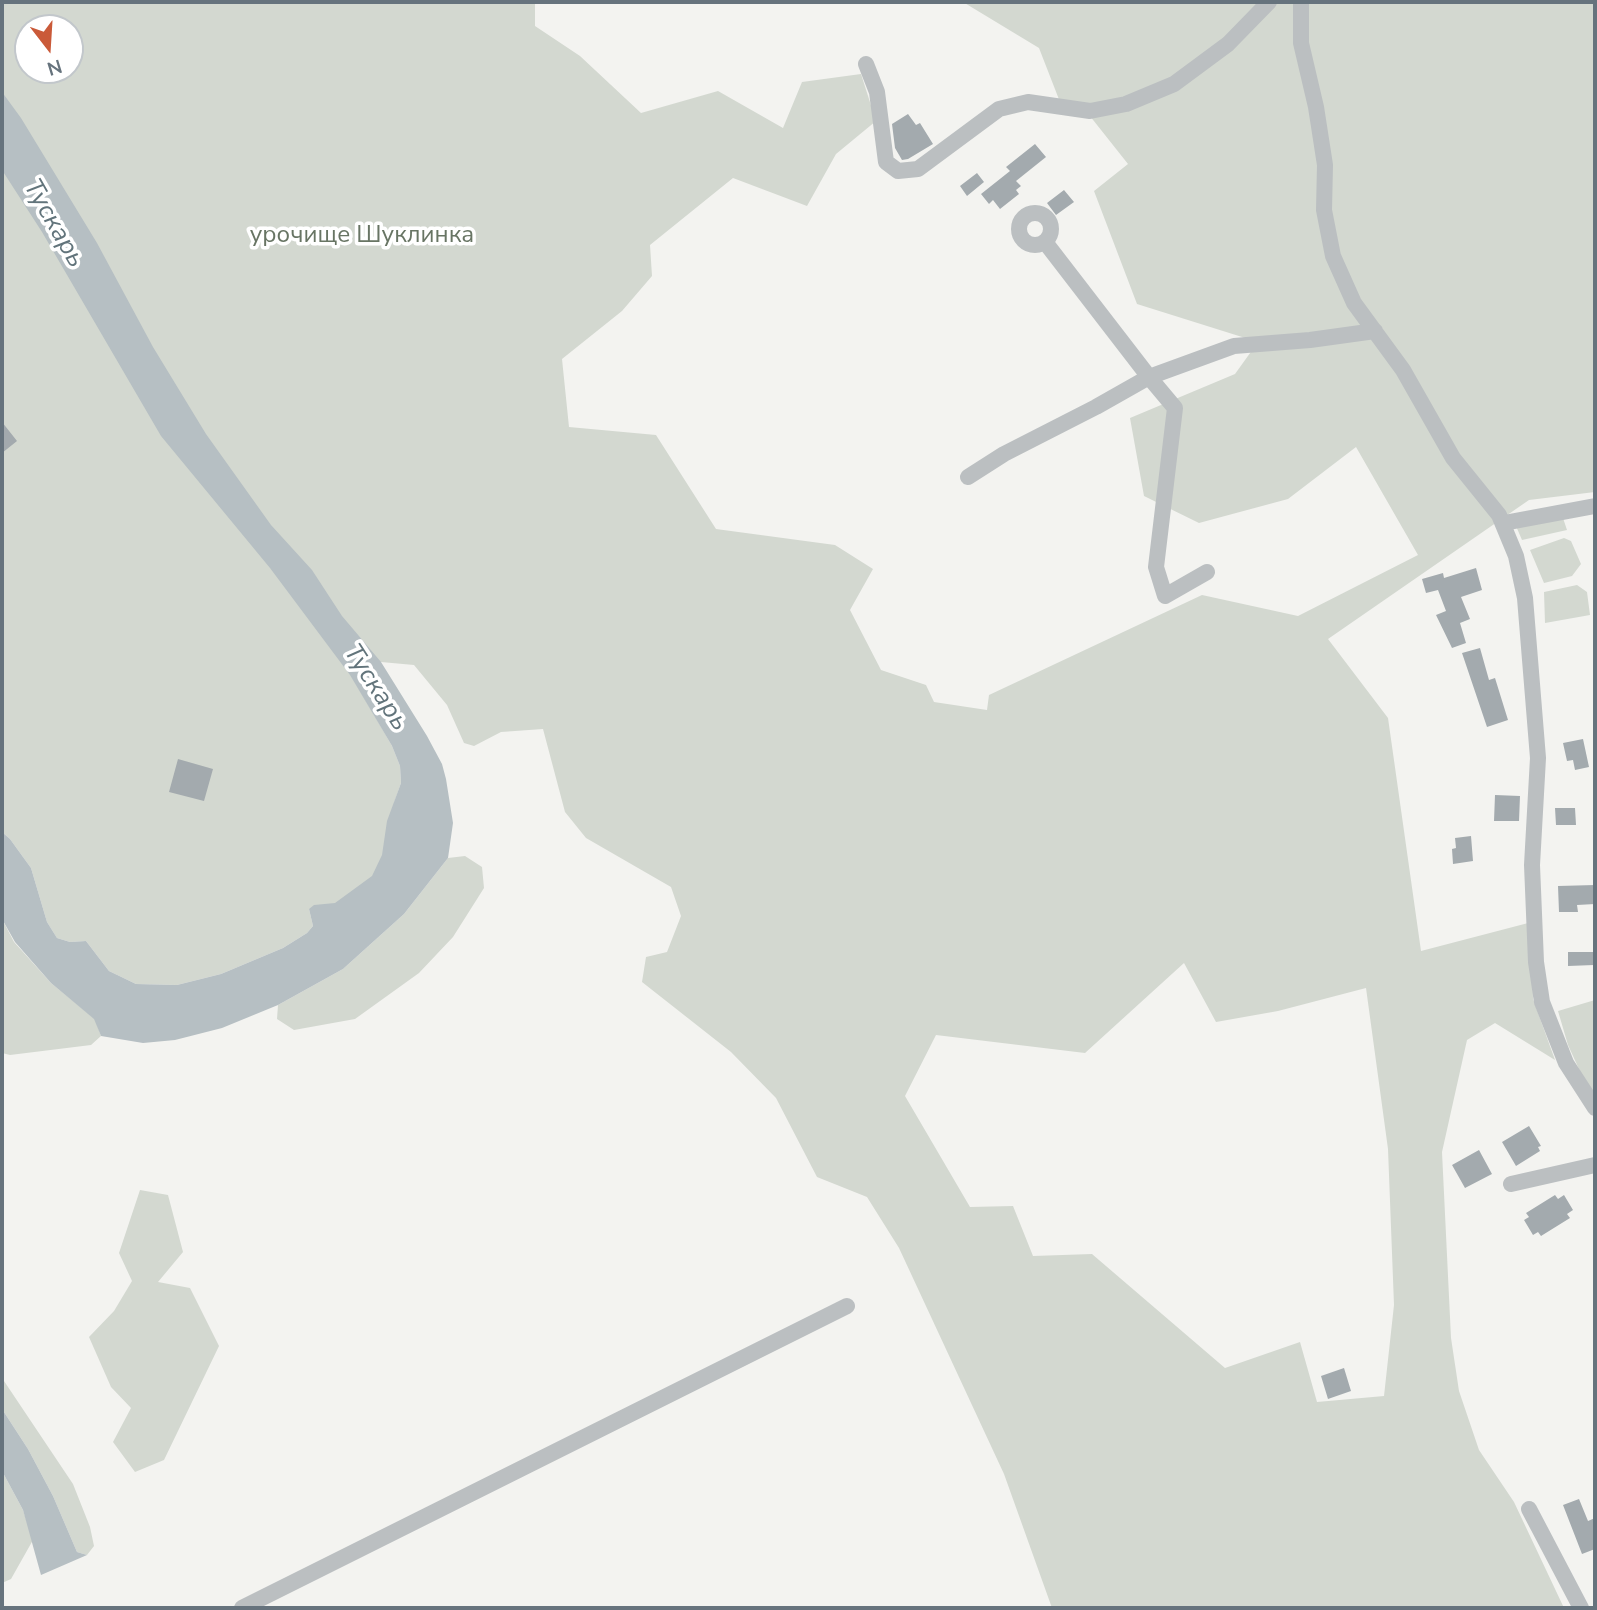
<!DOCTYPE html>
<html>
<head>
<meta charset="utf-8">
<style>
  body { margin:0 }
  #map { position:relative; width:1597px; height:1610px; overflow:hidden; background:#f3f3f0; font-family:"Nunito Sans",sans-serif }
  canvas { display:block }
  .frame { position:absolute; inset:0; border:4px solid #66737d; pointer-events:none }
  .north { position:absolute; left:14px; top:14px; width:70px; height:70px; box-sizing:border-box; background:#fff; border:2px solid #c2c7cb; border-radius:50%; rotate:163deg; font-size:19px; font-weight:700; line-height:28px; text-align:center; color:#66737d }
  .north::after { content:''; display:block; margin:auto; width:24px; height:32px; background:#ca5a39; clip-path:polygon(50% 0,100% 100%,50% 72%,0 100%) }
</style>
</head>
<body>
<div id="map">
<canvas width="1597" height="1610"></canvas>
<div class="frame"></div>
<div class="north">N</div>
</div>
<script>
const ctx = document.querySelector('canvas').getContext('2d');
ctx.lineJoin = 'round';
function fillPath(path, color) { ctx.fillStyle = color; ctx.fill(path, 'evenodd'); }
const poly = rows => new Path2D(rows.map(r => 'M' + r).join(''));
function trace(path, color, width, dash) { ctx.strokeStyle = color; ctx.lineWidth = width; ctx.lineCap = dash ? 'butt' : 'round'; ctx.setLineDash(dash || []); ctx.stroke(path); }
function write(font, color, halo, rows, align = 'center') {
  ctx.font = font + ' "Nunito Sans",sans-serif'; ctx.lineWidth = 7; ctx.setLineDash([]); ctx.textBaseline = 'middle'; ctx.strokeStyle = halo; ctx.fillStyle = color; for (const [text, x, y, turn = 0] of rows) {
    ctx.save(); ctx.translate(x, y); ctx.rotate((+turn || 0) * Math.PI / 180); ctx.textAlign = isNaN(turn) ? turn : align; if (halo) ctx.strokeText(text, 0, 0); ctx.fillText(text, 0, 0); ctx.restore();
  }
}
fillPath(poly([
  [2,2,535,2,535,26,580,56,641,113,718,91,783,128,802,82,861,74,876,121,836,154,807,206,733,178,650,245,652,276,622,311,562,359,569,427,656,435,716,529,835,545,873,569,850,610,881,670,926,685,934,702,987,710,989,695,1202,595,1298,616,1418,555,1356,447,1288,499,1199,523,1144,496,1130,418,1235,374,1258,342,1137,304,1094,191,1128,164,1082,106,1060,102,1039,48,963,2,1595,2,1595,492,1529,500,1328,639,1388,718,1421,951,1532,922,1533,999,1555,1060,1495,1023,1467,1040,1442,1152,1451,1338,1459,1391,1479,1450,1514,1502,1564,1608,1052,1608,1004,1474,899,1248,867,1197,817,1177,776,1098,731,1052,642,982,646,957,667,952,681,916,671,887,586,838,565,812,543,729,501,732,474,746,464,743,447,705,414,665,381,662,351,675,392,746,400,766,401,783,395,800,379,875,350,905,309,909,313,926,307,933,283,948,221,974,177,985,136,984,109,971,86,941,70,942,57,938,47,922,31,868,10,839,2,832],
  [28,28,70,28,70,70,28,70],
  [1184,963,1216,1022,1278,1011,1366,988,1388,1149,1394,1305,1384,1396,1317,1402,1300,1342,1225,1368,1092,1254,1033,1256,1013,1206,970,1207,905,1096,936,1035,1085,1053],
  [1562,515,1567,530,1522,540,1516,526],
  [1564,538,1571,541,1581,564,1572,576,1544,583,1530,550],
  [1577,585,1587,592,1590,615,1545,623,1544,592],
  [465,856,482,867,484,888,453,937,419,973,355,1019,294,1030,277,1019,278,1005,343,969,404,914,448,858],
  [2,919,14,942,51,983,95,1019,101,1036,91,1045,10,1055,2,1053],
  [1595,1000,1595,1094,1584,1080,1568,1045,1558,1011],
  [140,1190,168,1195,183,1252,158,1282,190,1288,219,1346,164,1460,135,1472,113,1442,131,1408,111,1387,89,1337,114,1311,132,1281,119,1253],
  [2,1378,73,1484,90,1527,94,1546,87,1555,77,1552,53,1496,28,1449,2,1409],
  [2,1471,23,1510,33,1540,11,1579,2,1583]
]), '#d3d8d0');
fillPath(poly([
  [2,92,21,118,97,243,153,347,206,434,271,525,312,570,342,616,381,662,427,736,442,764,446,779,453,823,448,858,404,914,343,969,278,1005,222,1028,175,1040,143,1043,101,1036,94,1019,51,983,15,942,2,919,2,832,10,839,31,868,47,922,57,938,70,942,86,941,109,971,136,984,177,985,221,974,283,948,307,933,313,926,309,909,314,905,335,903,372,876,382,855,387,821,401,783,400,766,392,746,350,675,270,568,161,436,42,232,2,170],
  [2,1409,28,1449,53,1496,77,1552,87,1555,41,1575,23,1510,2,1471]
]), '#b6bfc3');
fillPath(poly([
  [908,114,916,125,920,123,933,144,908,159,902,160,895,148,892,124],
  [1035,144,1046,157,1016,181,1021,186,1016,190,1019,194,1000,209,993,200,989,204,981,194,1010,171,1006,167],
  [977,173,984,182,967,196,960,186],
  [1064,190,1074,202,1056,215,1047,203],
  [2,422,17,441,2,453],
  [1476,568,1482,590,1461,597,1470,619,1460,623,1466,643,1452,648,1436,615,1446,611,1438,590,1426,593,1422,579,1443,573,1444,578],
  [1480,648,1489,680,1495,678,1508,720,1487,727,1462,653],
  [1583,739,1589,767,1575,770,1573,760,1567,761,1563,743],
  [178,759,213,769,204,801,169,792],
  [1495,795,1520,796,1519,821,1494,821],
  [1555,808,1575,808,1576,825,1556,825],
  [1471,836,1473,861,1453,864,1452,849,1456,848,1455,838],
  [1595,885,1595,904,1577,905,1578,912,1559,912,1558,886],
  [1568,952,1593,952,1594,965,1568,966],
  [1529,1126,1541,1146,1538,1147,1540,1151,1516,1166,1502,1142],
  [1479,1150,1492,1174,1465,1188,1452,1165],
  [1555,1195,1558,1199,1564,1195,1573,1210,1567,1214,1570,1218,1541,1236,1538,1232,1533,1235,1524,1220,1529,1217,1526,1213],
  [1344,1368,1351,1391,1328,1399,1321,1376],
  [1579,1499,1588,1521,1595,1518,1595,1549,1582,1554,1563,1505]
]), '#a3aaae');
trace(poly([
  [1301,2,1301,43,1316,107,1325,165,1324,210,1333,256,1354,303,1403,370,1453,458,1499,515,1516,556,1525,598,1538,758,1532,865,1536,962,1542,1002,1566,1063,1595,1108],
  [866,64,877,92,886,162,898,171,918,169,999,109,1028,102,1090,111,1126,104,1174,84,1228,44,1269,2],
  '1019 229a16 16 0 1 1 32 0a16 16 0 1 1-32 0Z',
  [1045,242,1149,377,1234,346,1310,340,1375,331],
  [968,477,1004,454,1096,407,1149,377,1175,408,1156,567,1165,596,1207,572],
  [1504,523,1595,506],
  [1511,1184,1595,1165],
  [1529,1509,1581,1608],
  [242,1608,847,1306]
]), '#bbbfc1', 16);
write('24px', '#687564', '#fff', [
  ["урочище Шуклинка",362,236]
]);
write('italic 26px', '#62747b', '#fff', [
  ["Тускарь",53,224,60],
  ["Тускарь",375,688,57]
]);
</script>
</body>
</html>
